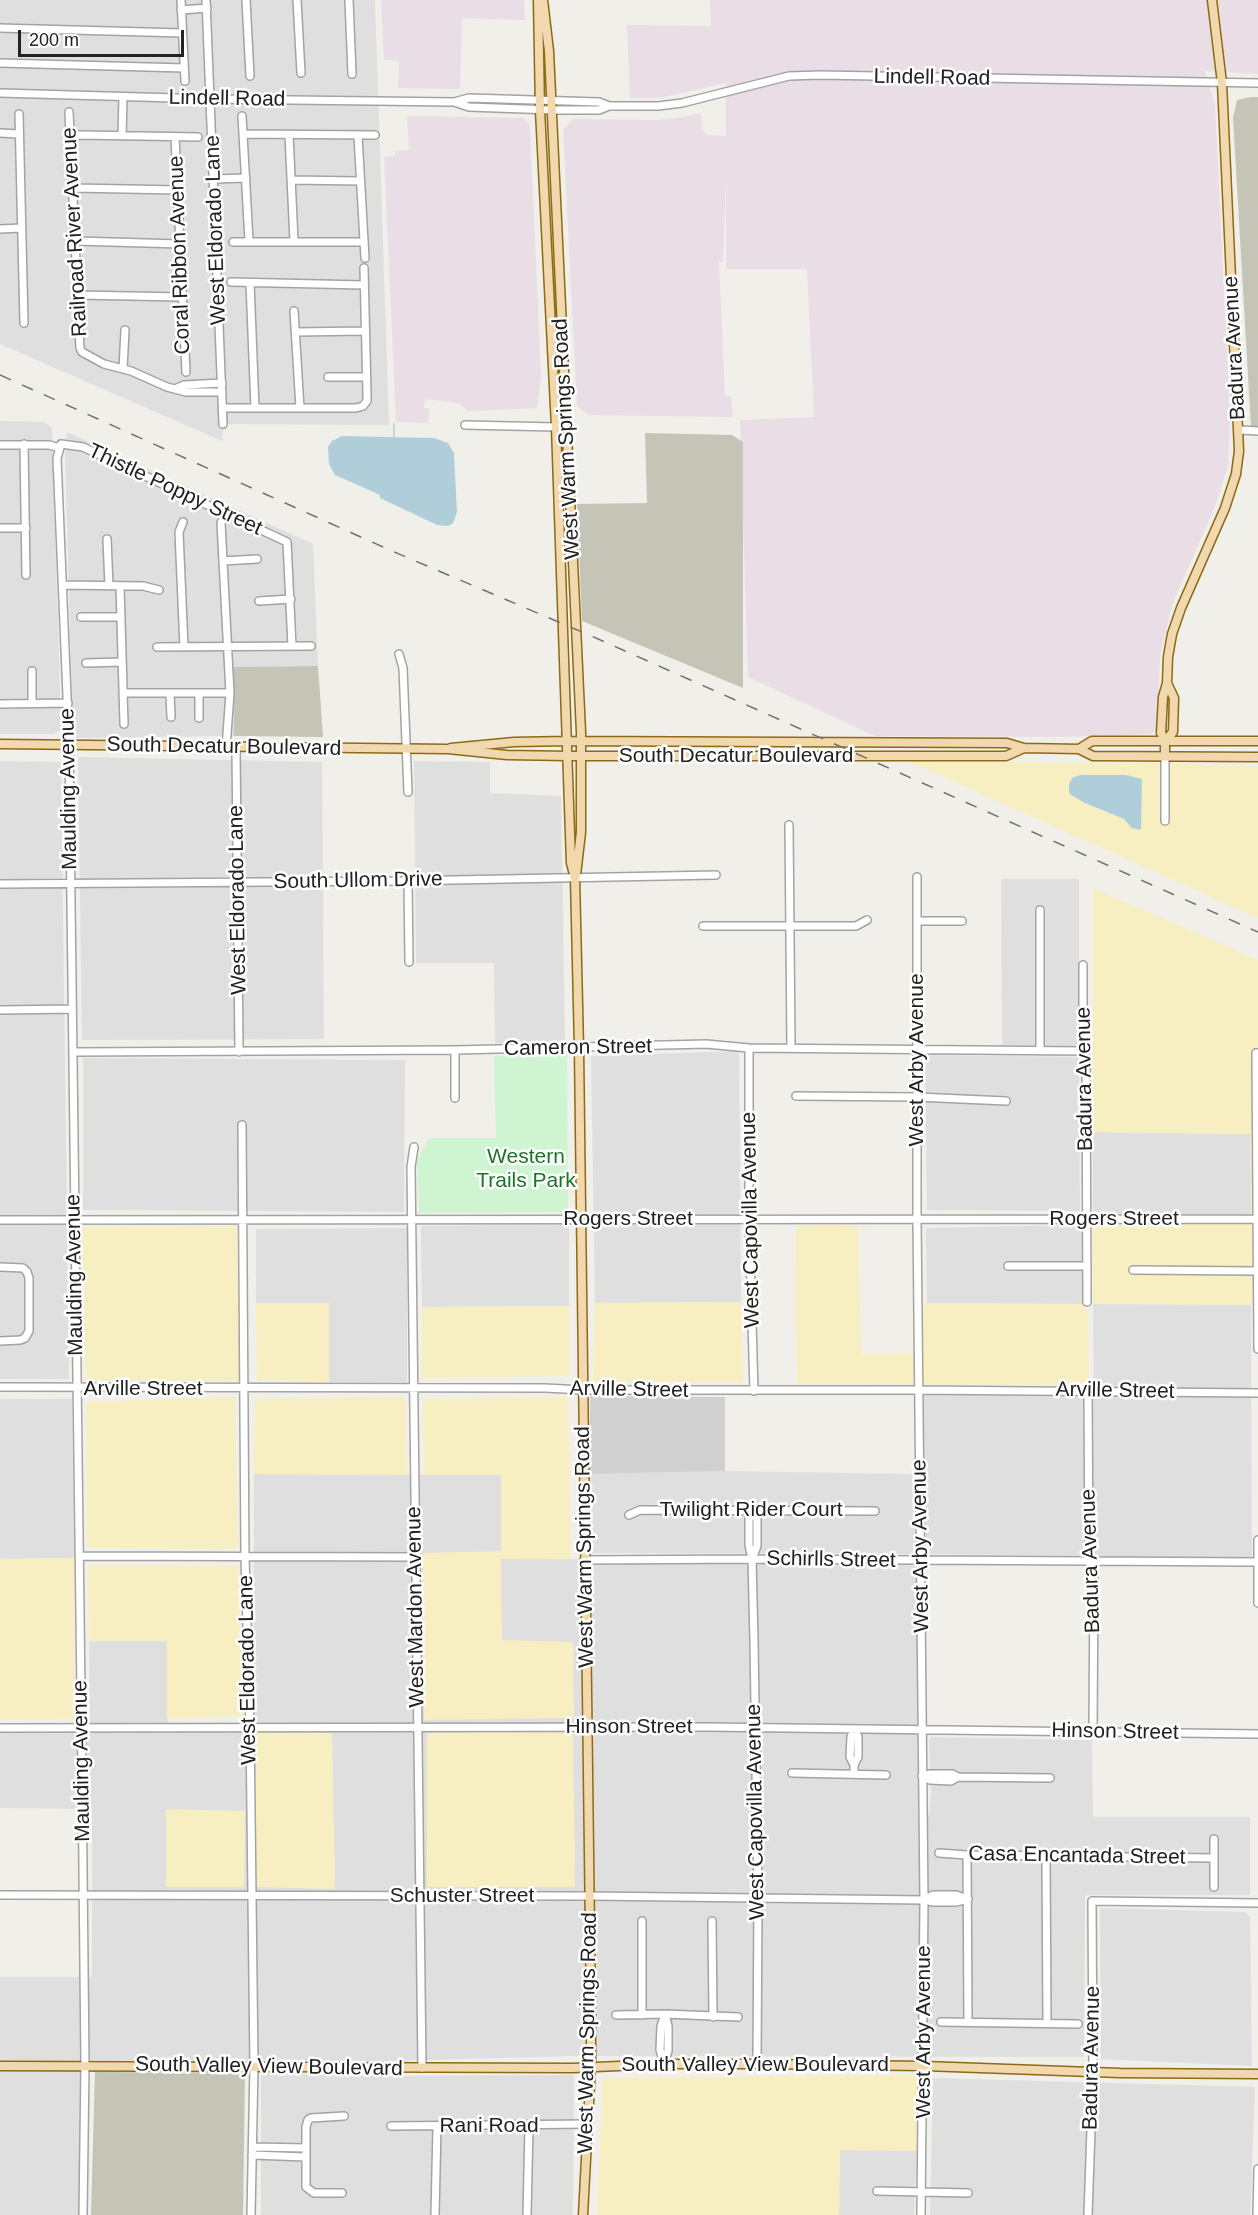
<!DOCTYPE html>
<html>
<head>
<meta charset="utf-8">
<style>
  body { margin:0 }
  #map { position:relative; width:1258px; height:2215px; overflow:hidden; background:#f1efea; font-family:Arial,sans-serif }
  canvas { display:block }
  .scale { position:absolute; left:18px; top:30px; width:166px; height:27px; box-sizing:border-box; border:3px solid #222; border-top:0; padding-left:8px; font-size:18px; line-height:21px; white-space:nowrap; color:#222; -webkit-text-stroke:4px #fff; paint-order:stroke }
</style>
</head>
<body>
<div id="map">
<canvas width="1258" height="2215"></canvas>
<div class="scale">200 m</div>
</div>
<script>
const ctx = document.querySelector('canvas').getContext('2d');
ctx.lineJoin = 'round';
function fillPath(path, color) { ctx.fillStyle = color; ctx.fill(path, 'evenodd'); }
const poly = rows => new Path2D(rows.map(r => 'M' + r).join(''));
function trace(path, color, width, dash) { ctx.strokeStyle = color; ctx.lineWidth = width; ctx.lineCap = dash ? 'butt' : 'round'; ctx.setLineDash(dash || []); ctx.stroke(path); }
function write(font, color, halo, rows, align = 'center') {
  ctx.font = font + ' Arial,sans-serif'; ctx.lineWidth = 5; ctx.setLineDash([]); ctx.textBaseline = 'middle'; ctx.strokeStyle = halo; ctx.fillStyle = color; for (const [text, x, y, turn = 0] of rows) {
    ctx.save(); ctx.translate(x, y); ctx.rotate((+turn || 0) * Math.PI / 180); ctx.textAlign = isNaN(turn) ? turn : align; if (halo) ctx.strokeText(text, 0, 0); ctx.fillText(text, 0, 0); ctx.restore();
  }
}
fillPath(poly([
  [0,0,375,0,389,425,224,424,222,441,0,344],
  [0,421,44,422,52,428,61,727,60,731,53,734,0,734],
  [67,432,313,544,318,666,234,667,234,736,73,738,65,455],
  [78,757,322,762,324,1039,82,1040],
  [0,761,61,762,69,1379,0,1379],
  [414,761,490,762,490,793,561,796,565,1042,495,1043,494,963,416,963],
  [1001,879,1079,879,1079,1042,1075,1046,1002,1045],
  [739,1051,741,1302,595,1303,591,1056],
  [925,1055,1079,1057,1080,1211,927,1210],
  [83,1058,405,1060,404,1212,83,1210],
  [1093,1132,1251,1134,1251,1215,1093,1214],
  [569,1225,569,1306,422,1307,421,1226],
  [1082,1225,1083,1304,927,1303,926,1228],
  [407,1228,407,1382,329,1382,329,1303,256,1303,256,1229],
  [1093,1304,1251,1305,1252,1558,925,1554,923,1394,1094,1397],
  [0,1399,72,1399,74,1558,0,1559],
  [725,1471,912,1474,915,1554,592,1553,590,1474],
  [254,1474,501,1475,501,1559,920,1560,920,1817,929,1816,931,1791,929,1742,931,1737,1092,1740,1093,1817,1250,1817,1250,1895,1085,1895,1084,2057,573,2056,387,2061,80,2060,80,2215,0,2215,0,1977,92,1977,92,1809,0,1808,0,1733,90,1733,89,1641,168,1641,168,1732,253,1732],
  [1100,1908,1245,1912,1250,1917,1252,2066,1101,2059],
  [261,2073,389,2076,574,2075,573,2215,261,2215],
  [933,2078,1255,2087,1250,2215,930,2215],
  [840,2150,917,2151,914,2215,839,2215]
]), '#e0dfdf');
fillPath(poly([
  [381,0,524,0,525,20,462,18,460,89,398,88,399,61,384,60],
  [710,0,1258,0,1258,74,1205,71,1215,105,1230,415,1228,466,1216,504,1172,605,1160,657,1157,729,1151,734,1059,737,875,736,748,677,740,420,814,417,807,269,726,269,726,174,723,262,719,262,725,396,731,396,733,417,589,415,577,406,563,130,573,119,654,120,678,118,701,113,702,130,705,131,706,135,726,136,726,83,660,98,630,98,627,25,711,26],
  [407,116,523,118,530,125,541,377,537,408,468,411,462,405,453,402,425,399,424,408,430,409,428,423,396,422,384,157,395,156,395,151,409,150]
]), '#e9dde6');
fillPath(poly([
  [590,1396,725,1397,725,1471,590,1474]
]), '#d0d0d0');
fillPath(poly([
  [1250,97,1258,97,1258,427,1251,427,1233,118,1237,100],
  [645,433,732,435,743,442,743,688,582,621,577,504,647,503],
  [318,666,323,737,234,736,234,667],
  [95,2072,245,2073,243,2215,91,2215]
]), '#c4c5b6');
fillPath(poly([
  [908,761,1178,764,1258,767,1258,918],
  [1093,888,1258,960,1258,1305,1093,1304,1093,1214,1251,1215,1250,1134,1093,1132],
  [858,1225,861,1354,913,1353,913,1303,1083,1304,1088,1313,1089,1385,797,1384,796,1226],
  [237,1226,239,1381,86,1380,82,1227],
  [741,1302,743,1382,593,1381,595,1303],
  [256,1303,329,1303,329,1382,257,1380],
  [569,1306,569,1376,422,1378,422,1307],
  [235,1397,238,1549,87,1548,87,1402],
  [405,1397,407,1475,254,1474,255,1399],
  [568,1397,571,1559,501,1559,502,1640,573,1642,574,1718,424,1720,423,1553,501,1551,501,1475,424,1475,423,1399],
  [74,1558,75,1719,0,1720,0,1559],
  [88,1565,238,1566,244,1716,167,1719,167,1641,89,1641],
  [573,1731,575,1887,427,1887,427,1733],
  [253,1732,332,1733,335,1889,257,1887],
  [166,1809,245,1811,244,1887,166,1887],
  [919,2075,917,2151,840,2150,839,2215,597,2215,603,2078]
]), '#f7eec2');
fillPath(poly([
  [567,1054,568,1212,419,1213,417,1160,429,1138,496,1138,494,1056]
]), '#cef4d2');
fillPath(poly([
  [342,436,434,438,448,443,454,453,457,512,453,523,448,526,437,525,380,498,380,495,335,475,329,464,328,447,332,441],
  [1080,775,1126,775,1142,779,1141,830,1132,828,1124,819,1085,803,1071,795,1069,792,1069,784,1072,778]
]), '#b0ced9');
trace(poly([
  [394,424,394,438]
]), '#b0ced9', 1.5);
const minor = poly([
  [181,0,185,81],
  [206,0,223,424],
  [246,0,250,76],
  [297,0,301,73],
  [349,0,352,74],
  [181,10,207,8],
  [0,28,182,33],
  [0,63,184,68],
  [0,93,211,99,454,102,469,107,551,110,599,110,609,106],
  [454,102,469,98,599,102,609,106,658,106,682,103,789,76,820,75,1258,83],
  [69,112,80,348,82,352,104,364,131,371,167,387,186,392,222,392],
  [19,114,24,323],
  [242,116,249,241],
  [0,133,19,134],
  [243,134,375,135],
  [289,135,294,241],
  [122,136,123,97],
  [358,136,365,258],
  [71,137,80,135,198,137],
  [175,137,186,372],
  [214,179,246,178],
  [291,180,360,181],
  [74,188,178,190],
  [0,229,21,228],
  [76,241,180,244],
  [233,242,363,242],
  [231,282,364,285],
  [250,283,255,408],
  [78,295,182,297],
  [294,311,300,408],
  [296,332,365,331],
  [123,369,125,330],
  [328,377,366,377],
  [177,388,184,385,222,383],
  [223,408,356,408,363,406,367,401,367,394,364,268],
  [465,425,556,427],
  [1240,430,1258,431],
  [24,444,26,575],
  [0,445,49,445,60,448],
  [226,512,221,523,230,693,226,748],
  [183,522,179,532,184,647],
  [0,528,26,528],
  [107,539,109,586],
  [223,561,257,559],
  [63,585,143,586,159,590],
  [120,586,124,724],
  [259,601,291,599],
  [81,617,120,617],
  [157,647,311,646],
  [399,654,403,668,408,792],
  [86,663,122,662],
  [32,671,32,703],
  [123,693,230,693],
  [170,693,171,717],
  [199,693,199,718],
  [0,704,68,703],
  [236,748,239,1052],
  [1165,821,1165,756],
  [789,825,791,1048],
  [917,877,917,1219,924,1900,921,2215],
  [408,881,409,962],
  [0,884,400,881,716,875],
  [917,921,962,921],
  [703,926,856,926,867,920],
  [1083,965,1083,1051,1086,1057,1087,1302],
  [0,1010,72,1009],
  [749,1048,749,1219,754,1391],
  [455,1050,455,1098],
  [1040,1051,1040,910],
  [73,1052,455,1050,706,1044,749,1048,1083,1051],
  [1258,1053,1256,1053,1258,1349],
  [796,1096,917,1097,1006,1101],
  [242,1125,245,1557,250,1727,254,2066,251,2215],
  [414,1147,411,1167,422,2068],
  [0,1220,1256,1219],
  [1008,1266,1087,1266],
  [0,1267,23,1268,27,1272,29,1278,29,1331,25,1338,20,1340,0,1341],
  [1133,1270,1257,1271],
  [0,1387,545,1388,583,1390,919,1390,1258,1393],
  [1088,1390,1089,1561,1094,1578,1093,1732],
  [753,1510,749,1519,749,1545,752,1559,754,1641,758,1899,757,2064],
  [629,1515,640,1510,875,1511],
  [1258,1540,1258,1603],
  [80,1556,416,1557],
  [752,1559,757,1546,757,1520,753,1510],
  [584,1560,752,1559,1258,1562],
  [0,1728,708,1727,1258,1734],
  [854,1729,858,1737,858,1757,854,1765],
  [792,1773,886,1775],
  [854,1774,854,1765,850,1757,851,1737,854,1729],
  [922,1776,929,1774,952,1774,958,1777,1050,1778],
  [922,1776,930,1780,951,1781,958,1777],
  [1214,1839,1214,1887],
  [939,1853,967,1855,1214,1858],
  [967,1855,968,2022],
  [1046,1856,1047,2023],
  [0,1895,590,1896,924,1900,934,1902,956,1902,968,1899],
  [924,1900,933,1895,956,1895,968,1899],
  [642,1921,642,2015],
  [712,1921,713,2017],
  [616,2015,665,2014,738,2017],
  [941,2022,1078,2024],
  [664,2064,660,2050,661,2026,665,2014],
  [664,2064,668,2051,668,2026,665,2014],
  [391,2126,588,2124],
  [253,2147,306,2148],
  [252,2155,306,2157],
  [877,2191,968,2193],
  [342,2193,314,2193,306,2187,306,2127,308,2120,311,2118,344,2116],
  [83,2215,85,2065,82,1772,69,744,57,458,61,444,83,447,287,542,292,646],
  [435,2215,437,2126],
  [527,2215,529,2126],
  [1088,2215,1093,2072,1092,1901,1258,1903],
  [1257,2215,1258,2169]
]);
const major = poly([
  [538,0,540,110,556,427,571,863,575,878,579,1048,591,2014,591,2066,583,2215],
  [543,0,549,51,581,732,581,832,576,875],
  [1165,741,1173,732,1174,698,1167,683],
  [0,744,448,749,507,755,568,756,1006,756,1024,748],
  [451,748,514,742,567,741,1007,743,1024,748,1079,749,1093,756,1258,757],
  [1079,749,1092,741,1258,741],
  [1165,756,1165,741,1161,733,1163,697,1167,683,1168,657,1172,634,1181,608,1225,508,1236,474,1239,451,1222,83,1212,0],
  [0,2066,573,2068,664,2064,757,2064,924,2066,1120,2073,1258,2074]
]);
trace(minor, '#a3a3a3', 10);
trace(major, '#8d6a13', 11);
trace(minor, '#fff', 7);
trace(major, '#f1d8ae', 8);
trace(poly([
  [0,375,392,551,589,635,1258,932]
]), '#707070', 1.5, [12, 12]);
write('21px', '#222', '#fff', [
  ["Lindell Road",932,78,1],
  ["Lindell Road",227,99,1],
  ["West Eldorado Lane",216,230,-92],
  ["Railroad River Avenue",75,232,-93],
  ["Coral Ribbon Avenue",180,255,-92],
  ["Badura Avenue",1235,348,-93],
  ["West Warm Springs Road",567,439,-93],
  ["Thistle Poppy Street",175,490,25],
  ["South Decatur Boulevard",224,747,1],
  ["South Decatur Boulevard",736,756],
  ["Maulding Avenue",69,789,-91],
  ["South Ullom Drive",358,881,-1],
  ["West Eldorado Lane",238,900,-91],
  ["Cameron Street",578,1048,-1],
  ["West Arby Avenue",917,1060,-90],
  ["Badura Avenue",1085,1079,-91],
  ["Rogers Street",628,1219],
  ["Rogers Street",1114,1219],
  ["West Capovilla Avenue",751,1220,-91],
  ["Maulding Avenue",75,1275,-91],
  ["Arville Street",143,1389],
  ["Arville Street",629,1390,1],
  ["Arville Street",1115,1391,1],
  ["Twilight Rider Court",751,1510],
  ["West Arby Avenue",921,1546,-91],
  ["West Warm Springs Road",585,1547,-91],
  ["Schirlls Street",831,1560,1],
  ["Badura Avenue",1091,1561,-92],
  ["West Mardon Avenue",416,1607,-91],
  ["West Eldorado Lane",248,1670,-91],
  ["Hinson Street",629,1727],
  ["Hinson Street",1115,1732,1],
  ["Maulding Avenue",82,1761,-91],
  ["West Capovilla Avenue",756,1812,-91],
  ["Casa Encantada Street",1077,1856,1],
  ["Schuster Street",462,1896],
  ["West Arby Avenue",924,2032,-90],
  ["West Warm Springs Road",588,2033,-89],
  ["Badura Avenue",1092,2058,-89],
  ["South Valley View Boulevard",755,2065],
  ["South Valley View Boulevard",269,2067,1],
  ["Rani Road",489,2126]
]);
write('21px', '#1a7526', '#fff', [
  ["Western",526,1157],
  ["Trails Park",526,1181]
]);
</script>
</body>
</html>
